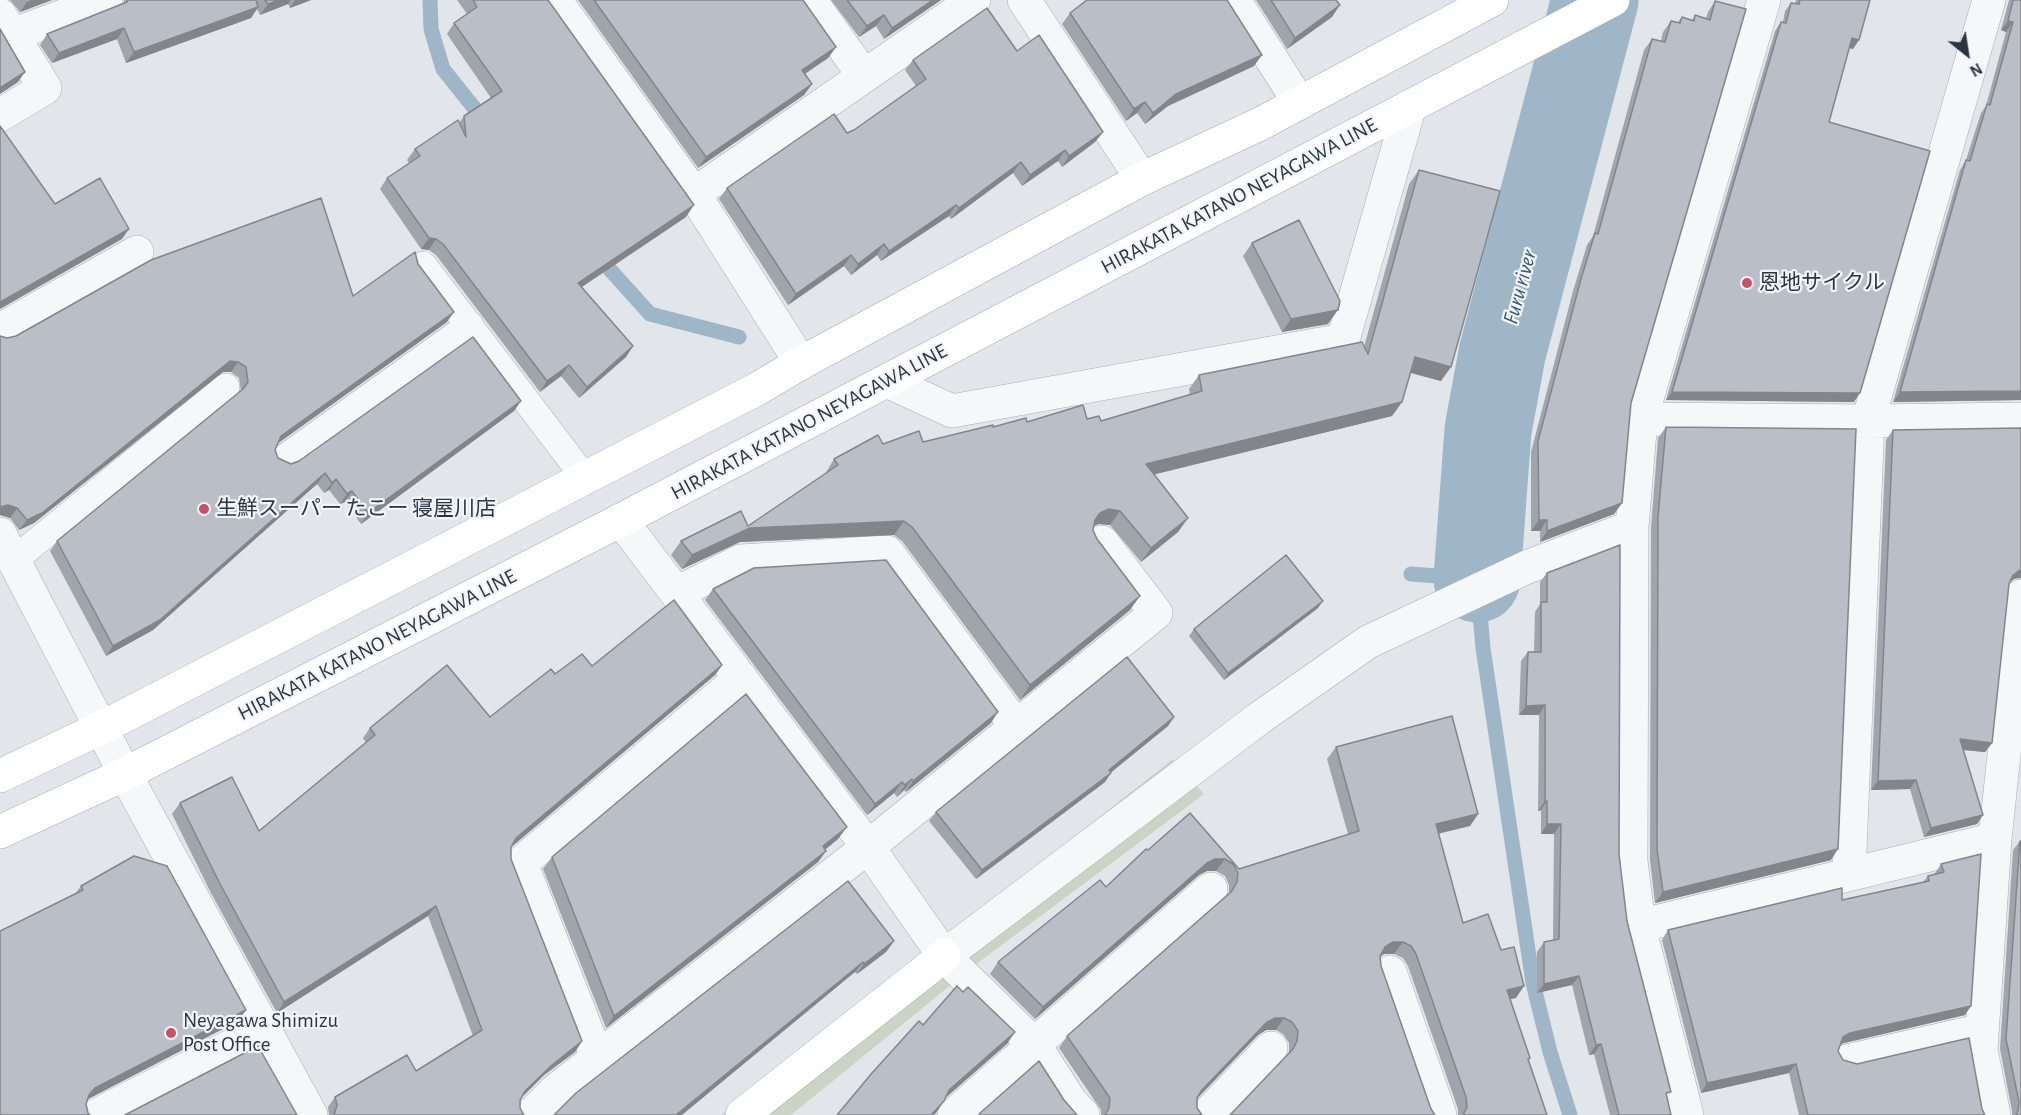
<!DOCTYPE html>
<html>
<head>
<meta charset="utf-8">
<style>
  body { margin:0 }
  #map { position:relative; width:2021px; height:1115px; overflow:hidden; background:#e2e6ea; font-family:"Alegreya Sans",sans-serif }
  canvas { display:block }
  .north { position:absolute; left:1937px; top:24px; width:60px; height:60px; -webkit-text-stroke:4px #f2f5f7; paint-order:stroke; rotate:150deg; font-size:16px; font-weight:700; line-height:24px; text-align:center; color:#2b3542 }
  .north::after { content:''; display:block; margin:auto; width:21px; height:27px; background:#2b3542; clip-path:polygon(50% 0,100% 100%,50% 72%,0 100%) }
</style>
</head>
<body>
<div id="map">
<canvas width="2021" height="1115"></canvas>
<div class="north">N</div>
</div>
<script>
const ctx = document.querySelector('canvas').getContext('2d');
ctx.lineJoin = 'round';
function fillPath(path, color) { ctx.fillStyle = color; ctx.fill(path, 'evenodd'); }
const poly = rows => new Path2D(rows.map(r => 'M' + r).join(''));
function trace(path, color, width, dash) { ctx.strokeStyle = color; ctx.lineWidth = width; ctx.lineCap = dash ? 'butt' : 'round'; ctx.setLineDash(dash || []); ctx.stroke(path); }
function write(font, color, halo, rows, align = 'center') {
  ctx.font = font + ' "Alegreya Sans","Noto Sans JP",sans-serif'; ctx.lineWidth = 4.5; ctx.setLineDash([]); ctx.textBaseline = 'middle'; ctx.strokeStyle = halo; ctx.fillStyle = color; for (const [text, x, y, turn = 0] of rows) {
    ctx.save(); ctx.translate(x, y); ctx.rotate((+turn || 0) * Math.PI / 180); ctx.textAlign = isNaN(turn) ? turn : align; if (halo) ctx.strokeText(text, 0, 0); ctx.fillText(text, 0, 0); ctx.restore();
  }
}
fillPath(poly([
  [1173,759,1204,794,979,962,791,1115,721,1115]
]), '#c9d4c4');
trace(poly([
  [430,0,431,29,443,69,487,124],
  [595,253,650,314,739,337],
  [1411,574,1477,579,1483,648,1533,983,1550,1052,1570,1115]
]), '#9fb6c8', 15);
trace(poly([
  [1477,579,1488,430,1502,354,1595,0]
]), '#9fb6c8', 87);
const lane = poly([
  [423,265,585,478],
  [283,459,470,325],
  [14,560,226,387],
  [1847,1058,1983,1027]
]);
const street = poly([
  [555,0,694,194,801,363],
  [810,0,864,76],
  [1024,0,1142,179],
  [1234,0,1299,102],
  [0,15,45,88,0,115],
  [12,35,106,0],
  [694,194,974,0],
  [0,330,137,252],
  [887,381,952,411,1343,340,1410,106],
  [1641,419,1868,421,2021,419],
  [621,520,868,847,944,956,1034,1044,1071,1102,1083,1115],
  [1632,527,1631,861,1639,926,1687,1115],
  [0,534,125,774,311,1115],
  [676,593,741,561,887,552,1016,726],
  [1849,874,1868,421,1989,0],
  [1639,926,1995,839],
  [944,956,1258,719,1368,642,1527,567,1632,527,1641,419,1764,0],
  [1390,972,1440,1115],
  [597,1057,521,863,741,678],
  [97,1115,264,1029],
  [531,1115,556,1090,868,847,1156,613,1102,542],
  [954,1115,1211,889],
  [1207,1115,1271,1048],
  [1994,1115,1981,1050,1995,839,2021,596]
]);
const secondary = poly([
  [742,1115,944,956]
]);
const primary = poly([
  [0,776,103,727,757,389,801,363,1142,179,1262,123,1492,0],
  [0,832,125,774,621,520,1613,0]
]);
trace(lane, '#a7adb4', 28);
trace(street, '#a7adb4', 34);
trace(secondary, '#a7adb4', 34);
trace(primary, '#a2abb5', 34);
trace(lane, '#f5f7f9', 27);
trace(street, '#f5f7f9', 33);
trace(secondary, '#fff', 33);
trace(primary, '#fff', 33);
fillPath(poly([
  [10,0,52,0,20,12],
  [124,0,311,0,290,8,288,4,260,15,257,9,251,18,126,63,117,39,52,63,40,45,47,34,124,3],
  [457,0,548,0,686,217,581,287,633,346,626,357,579,398,561,376,540,392,436,255,429,250,421,249,380,189,387,178,409,163,407,160,415,149,459,123,464,116,491,98,447,34,454,23,467,14],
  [578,0,803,0,836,47,828,58,805,74,812,84,804,95,698,168],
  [831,0,941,0,884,39,876,26,859,37],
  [1256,0,1336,0,1332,17,1287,49],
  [1796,0,1870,0,1853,49,1849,48,1829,122,1854,402,1666,400,1775,31,1781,22,1783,22,1785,11,1791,3,1795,4],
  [2009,0,2021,0,2021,400,1893,402,1960,170,1966,160,1981,113,1986,106,2006,32,2001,30],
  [1715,1,1631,403,1622,503,1614,514,1540,542,1540,531,1531,531,1531,452,1573,291,1587,245,1593,236,1644,50,1652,39,1661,41,1663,32,1671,21,1677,23,1682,17,1692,20,1695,15,1706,18,1708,12],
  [1070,13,1254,66,1168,106,1145,124,1137,113,1126,121,1062,24],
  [1017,51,1103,132,1095,142,1062,167,1058,161,1022,186,1013,173,951,219,949,216,881,261,877,255,851,275,844,266,788,305,719,199,727,188,854,130,916,86,905,70,913,60],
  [1419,170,1441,381,1410,373,1402,402,1392,416,1154,474,1188,518,1178,532,1141,562,1110,525,1099,524,1094,526,1093,530,1097,539,1130,610,1020,700,902,541,894,535,740,542,682,569,671,555,681,541,748,526,825,474,834,459,883,444,923,442,993,427,1027,422,1087,419,1101,421,1190,395,1189,389,1199,375,1364,347,1409,184],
  [1252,243,1328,324,1282,332,1243,256],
  [418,264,447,322,277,444,275,450,278,458,291,464,514,411,361,524,345,502,340,504,329,490,324,493,317,484,153,630,106,656,50,551,57,541,241,391,239,378,231,372,223,372,34,523,19,530,10,518,0,515,7,338,353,296],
  [1666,427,1831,860,1655,903,1650,860,1651,528,1658,438],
  [1893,430,2014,579,2010,582,2009,584,1992,743,1985,752,1963,750,1983,815,1977,824,1924,837,1910,789,1871,790,1886,440],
  [1547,573,1619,854,1627,921,1671,1115,1610,1115,1594,1054,1589,1055,1572,985,1537,993,1537,952,1544,942,1553,940,1554,834,1541,834,1541,810,1538,811,1539,715,1519,715,1521,661,1528,652,1534,652,1535,612,1540,604,1540,582],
  [713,589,991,723,906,792,904,790,897,797,894,793,867,815,705,600],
  [1318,608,1224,680,1189,636,1194,629],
  [722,665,715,675,511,847,511,859,582,1041,575,1052,544,1075,521,1098,520,1108,524,1115,329,1115,328,1107,335,1097,416,1071,473,1036,428,916,277,1013,211,893,172,814,180,803,259,831,366,743,363,738,370,728,490,717,555,674,592,666],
  [1174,717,1168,726,1111,772,1105,782,976,879,929,821,936,812],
  [1336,747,1478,814,1470,826,1438,834,1463,923,1516,998,1510,999,1528,1061,1547,1115,1458,1115,1458,1109,1408,966,1403,958,1394,954,1384,954,1380,957,1289,1053,1289,1043,1283,1034,1276,1030,1266,1030,1258,1035,1198,1098,1197,1108,1202,1115,1101,1115,1101,1110,1059,1048,1067,1036,1229,894,1229,885,1225,876,1216,871,1207,871,1199,875,1035,1019,990,974,998,962,1106,887,1190,813,1239,869,1348,834,1327,759],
  [838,839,825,850,826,851,818,862,606,1028,543,869,552,857],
  [2020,841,2021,1115,2012,1115,2012,1111,2000,1049,2013,850],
  [1981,854,1965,1015,1844,1043,1840,1044,1838,1051,1843,1060,1982,1109,1985,1115,1799,1115,1789,1073,1701,1093,1662,940,1668,930,1842,900,1923,882,1928,876,1935,874,1935,873,1941,864],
  [81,886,246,1010,238,1021,88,1099,86,1104,88,1113,0,1115,75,894],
  [894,941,886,952,857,974,855,972,554,1115]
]), '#a0a4ab');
fillPath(poly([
  [32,0,52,0,20,12,27,2],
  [279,0,291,0,288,4,260,15,268,4],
  [295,0,311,0,290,8],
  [933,0,941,0,884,39,892,28],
  [1340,5,1332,17,1287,49,1295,38],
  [258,7,251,18,126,63,134,52],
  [884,15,876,26,859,37,867,26],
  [2008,21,2013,22,2006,32,2001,30],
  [124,28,117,39,52,63,59,53],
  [1852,38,1859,40,1853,49,1846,47],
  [836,47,828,58,794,81,802,70],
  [1262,55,1254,66,1168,106,1145,124,1153,113,1176,94],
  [25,72,18,82,0,94,0,88],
  [812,84,804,95,698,168,706,157],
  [1145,102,1137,113,1126,121,1134,109],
  [1103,132,1095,142,1062,167,1069,156],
  [1065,150,1058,161,1022,186,1030,175],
  [1021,162,1013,173,951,219,959,208],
  [694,205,686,217,570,295,578,283],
  [956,205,949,216,881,261,889,251],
  [129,229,122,239,0,309,0,302],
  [429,238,436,239,429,250,421,249],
  [884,244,877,255,851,275,858,264],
  [851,255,844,266,788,305,796,294],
  [1338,310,1328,324,1282,332,1291,319],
  [454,312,447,322,274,446,281,436],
  [633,346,626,357,579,398,587,387],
  [1415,357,1451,367,1441,381,1405,371],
  [230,361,238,362,231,372,223,372,34,523,19,530,27,520],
  [569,365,561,376,540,392,547,381],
  [2021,391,2021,400,1893,402,1900,392],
  [1672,392,1860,393,1854,402,1666,400],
  [521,401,514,411,361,524,368,513],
  [1402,402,1392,416,1136,479,1146,464],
  [325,473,317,484,153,630,106,656,113,646],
  [336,479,329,490,324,493,332,483],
  [352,491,345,502,340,504,347,494],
  [1622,503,1614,514,1540,542,1547,531],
  [8,505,17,508,10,518,0,515,0,507],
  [1109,509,1120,511,1110,525,1099,524,1090,527,1100,513],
  [1188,518,1178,532,1141,562,1151,548],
  [1539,520,1547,520,1540,531,1531,531],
  [904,521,894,535,740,542,682,569,692,555,750,528],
  [2021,569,2021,578,2014,579,2006,585,2013,575],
  [1140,596,1130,610,1020,700,1030,685],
  [1323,601,1318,608,1224,680,1228,673],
  [722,665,715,675,509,849,516,838],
  [1545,705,1539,715,1519,715,1526,706],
  [998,712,991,723,906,792,913,781],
  [1174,717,1168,726,1103,779,1111,773,1105,782,976,879,982,870],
  [1960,739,1992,743,1985,752,1954,749],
  [912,779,904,790,897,797,905,785],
  [1916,780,1910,789,1871,790,1878,781],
  [902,782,894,793,867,815,875,804],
  [1545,801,1547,801,1541,810,1538,811],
  [1478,814,1470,826,1427,836,1436,824],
  [1983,815,1977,824,1924,837,1931,828],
  [1547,824,1561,824,1554,834,1541,834],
  [847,827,838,839,814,858,823,846],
  [1838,849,1831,860,1655,903,1663,892],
  [826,851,818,862,606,1028,614,1016],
  [1215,859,1225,859,1216,871,1207,871,1199,875,1035,1019,1043,1007,1207,863],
  [436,906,428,916,277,1013,284,1002],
  [894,941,886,952,857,974,864,964],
  [1393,942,1403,942,1394,954,1384,954,1376,959,1385,947],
  [863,962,855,972,682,1115,676,1115],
  [1579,976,1572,985,1537,993,1544,984],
  [1524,986,1516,998,1498,1002,1507,990],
  [1971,1006,1965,1015,1844,1043,1836,1047,1843,1037,1850,1033],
  [246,1010,238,1021,88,1099,81,1105,89,1095,95,1088],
  [1275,1018,1284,1018,1276,1030,1266,1030,1258,1035,1193,1102,1202,1090,1266,1023],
  [1015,1032,1007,1044,942,1101,949,1090],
  [582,1041,575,1052,544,1075,517,1102,525,1091,552,1065],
  [1601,1044,1594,1054,1589,1055,1596,1045],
  [1796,1064,1789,1073,1701,1093,1707,1083],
  [944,1101,936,1113,934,1115,931,1115]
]), '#82868b');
const building = poly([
  [128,0,256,0,258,7,134,52,124,28,59,53,47,34,127,2,128,0],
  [265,0,279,0,268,4,265,0],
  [473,0,548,0,694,205,578,283,633,346,587,387,569,365,547,381,443,244,436,239,429,238,387,178,420,156,415,149,458,120,466,137,464,116,502,91,454,23,477,7,473,0],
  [594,0,803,0,836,47,802,70,812,84,706,157,594,0],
  [847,0,933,0,892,28,884,15,867,26,847,0],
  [1087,0,1227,0,1262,55,1176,94,1153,113,1145,102,1134,109,1070,13,1087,0],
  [1271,0,1336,0,1340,5,1295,38,1271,0],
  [1800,0,1870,0,1859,40,1852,38,1829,122,1930,151,1860,393,1672,392,1781,22,1786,23,1791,3,1799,4,1800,0],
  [2013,0,2021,0,2021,391,1900,392,1966,160,1970,161,1987,104,1990,105,2013,22,2008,21,2013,0],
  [1715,1,1746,9,1631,403,1622,503,1547,531,1547,520,1539,520,1538,441,1581,279,1595,233,1598,234,1652,39,1665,42,1671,21,1680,23,1682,17,1694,21,1695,15,1710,20,1715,1],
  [987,8,1017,51,1039,35,1103,132,1069,156,1065,150,1030,175,1021,162,959,208,956,205,889,251,884,244,858,264,851,255,796,294,727,188,834,114,847,133,854,130,926,79,913,60,987,8],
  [0,29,25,72,0,88,0,29],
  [0,126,55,204,100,178,129,229,0,302,0,126],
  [1419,170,1500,191,1451,367,1415,357,1402,402,1146,464,1188,518,1151,548,1120,511,1109,509,1100,513,1095,520,1093,530,1097,539,1140,596,1030,685,912,527,904,521,750,528,692,555,681,541,741,511,748,526,838,465,834,459,878,435,883,444,919,431,923,442,993,425,993,427,1026,418,1027,422,1083,405,1087,419,1099,416,1101,421,1202,391,1199,375,1362,342,1368,354,1419,170],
  [321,198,353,296,415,252,418,264,454,312,281,436,275,450,278,458,291,464,299,461,473,337,521,401,368,513,352,491,347,494,336,479,332,483,325,473,160,620,113,646,57,541,243,389,248,382,246,367,238,362,230,361,42,513,27,520,17,508,8,505,0,507,0,336,7,338,16,336,151,260,321,198],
  [1299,220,1340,301,1338,310,1291,319,1252,243,1299,220],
  [1666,427,1856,429,1838,849,1663,892,1657,849,1658,517,1666,427],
  [2021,428,2021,569,2013,575,2009,584,1992,743,1960,739,1983,815,1931,828,1916,780,1878,781,1893,430,2021,428],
  [1620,545,1619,854,1627,921,1671,1092,1666,1093,1671,1115,1619,1115,1601,1044,1596,1045,1579,976,1544,984,1544,942,1559,939,1561,824,1547,824,1547,801,1545,801,1545,705,1526,706,1528,652,1541,652,1541,602,1547,602,1547,573,1620,545],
  [1286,555,1323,601,1228,673,1194,629,1286,555],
  [886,560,998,712,913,781,912,779,905,785,902,782,875,804,713,589,754,568,886,560],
  [674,600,722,665,516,838,511,847,511,859,582,1041,552,1065,525,1091,520,1100,520,1108,524,1115,334,1115,337,1105,335,1097,407,1055,416,1071,482,1030,436,906,284,1002,219,882,180,803,232,777,259,831,375,735,370,728,447,665,490,717,551,669,555,674,582,654,592,666,674,600],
  [1127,657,1174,717,1109,770,1111,773,982,870,936,812,1127,657],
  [746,694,847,827,823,846,826,851,614,1016,552,857,746,694],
  [1452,716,1478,814,1436,824,1463,923,1488,914,1501,950,1514,947,1524,986,1507,990,1530,1058,1528,1059,1547,1115,1463,1115,1467,1107,1466,1097,1416,954,1411,946,1403,942,1393,942,1385,947,1380,956,1381,966,1431,1109,1435,1115,1230,1115,1293,1049,1297,1041,1298,1031,1292,1022,1284,1018,1275,1018,1266,1023,1202,1090,1197,1098,1197,1108,1202,1115,1105,1115,1109,1108,1110,1098,1067,1036,1232,891,1237,882,1238,873,1233,864,1225,859,1215,859,1207,863,1043,1007,998,962,1100,880,1106,887,1146,849,1148,850,1190,813,1239,869,1359,831,1336,747,1452,716],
  [2020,841,2021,841,2021,1115,2016,1115,2018,1111,2019,1102,2006,1039,2020,841],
  [1981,854,1971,1006,1850,1033,1843,1037,1838,1051,1843,1060,1857,1064,1969,1038,1982,1109,1985,1115,1808,1115,1796,1064,1707,1083,1668,930,1842,888,1842,900,1929,881,1928,876,1944,872,1941,864,1981,854],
  [134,856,167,866,246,1010,95,1088,89,1095,86,1104,88,1113,90,1115,0,1115,0,931,83,890,81,886,134,856],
  [848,881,894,941,864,964,863,962,676,1115,554,1115,576,1093,848,881],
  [957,986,963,992,968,987,1015,1032,949,1090,944,1101,931,1115,837,1115,872,1073,919,1021,923,1025,957,986],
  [258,1046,297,1115,125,1115,258,1046],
  [1039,1061,1064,1100,1077,1115,980,1115,979,1114,1039,1061]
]);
fillPath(building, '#babfc7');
trace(building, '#82868b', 1.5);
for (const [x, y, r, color] of [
  [1747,283,6,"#c94e67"],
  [204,509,6,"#c94e67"],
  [171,1033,6,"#c94e67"]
]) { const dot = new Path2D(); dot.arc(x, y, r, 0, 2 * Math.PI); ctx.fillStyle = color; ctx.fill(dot); trace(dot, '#f2f5f7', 2); }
write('21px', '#2b3542', '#f2f5f7', [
  ["HIRAKATA KATANO NEYAGAWA LINE",1239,196,-28],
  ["HIRAKATA KATANO NEYAGAWA LINE",809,422,-28],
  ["HIRAKATA KATANO NEYAGAWA LINE",377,645,-27]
]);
write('21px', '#2b3542', '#f2f5f7', [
  ["恩地サイクル",1759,283],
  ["生鮮スーパー たこー 寝屋川店",216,509],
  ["Neyagawa Shimizu",183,1021],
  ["Post Office",183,1045]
], 'left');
write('italic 22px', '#375674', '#f2f5f7', [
  ["Furu river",1520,287,-75]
]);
</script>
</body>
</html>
